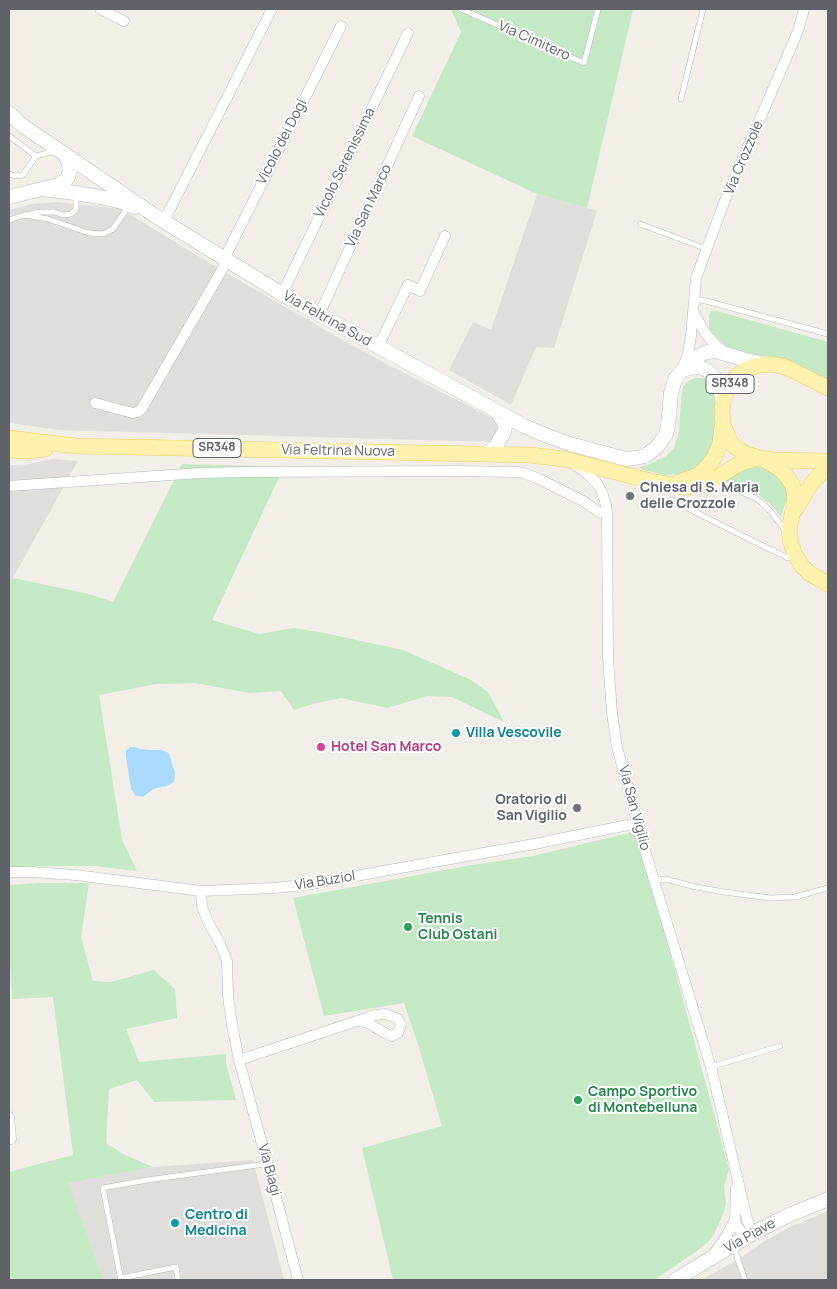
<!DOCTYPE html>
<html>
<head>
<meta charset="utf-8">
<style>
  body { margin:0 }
  #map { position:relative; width:837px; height:1289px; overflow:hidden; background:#f1efe8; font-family:Manrope,sans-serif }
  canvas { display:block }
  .frame { position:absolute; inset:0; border:10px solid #5f6368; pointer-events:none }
</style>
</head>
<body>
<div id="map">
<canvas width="837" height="1289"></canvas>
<div class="frame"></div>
</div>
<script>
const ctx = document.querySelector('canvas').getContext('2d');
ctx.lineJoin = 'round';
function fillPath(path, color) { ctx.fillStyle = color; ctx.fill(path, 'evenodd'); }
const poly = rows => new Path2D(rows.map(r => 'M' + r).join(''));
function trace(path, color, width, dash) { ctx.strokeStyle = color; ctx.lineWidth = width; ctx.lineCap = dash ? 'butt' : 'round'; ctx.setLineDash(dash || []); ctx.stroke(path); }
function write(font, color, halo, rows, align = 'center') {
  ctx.font = font + ' Manrope,sans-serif'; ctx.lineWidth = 4; ctx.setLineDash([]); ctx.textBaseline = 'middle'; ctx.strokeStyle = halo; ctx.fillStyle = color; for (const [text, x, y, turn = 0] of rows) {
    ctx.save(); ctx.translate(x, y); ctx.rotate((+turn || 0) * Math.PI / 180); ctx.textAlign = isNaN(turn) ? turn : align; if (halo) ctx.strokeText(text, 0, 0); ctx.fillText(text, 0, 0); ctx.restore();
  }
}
fillPath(poly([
  [537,194,597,211,554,348,536,347,511,405,449,370,473,322,491,330],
  [58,202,121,209,223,271,341,339,377,359,498,421,500,425,497,442,59,430,9,423,9,210,31,204],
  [53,459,78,461,9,585,9,465,23,465],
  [253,1160,284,1280,103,1280,67,1183,153,1167],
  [828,1211,828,1280,701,1280,742,1257,763,1242,788,1228]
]), '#e0deda');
fillPath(poly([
  [451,9,633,9,587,208,537,194,412,136,461,32],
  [711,311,717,311,828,342,828,380,790,361,781,358,756,358,730,350,718,339,709,328,709,315],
  [695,378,702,378,708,381,712,386,716,396,714,440,711,452,696,469,681,474,664,475,641,469,640,467,648,465,666,456,674,448,679,432,681,398,683,387,688,381],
  [182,464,284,467,212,620,259,634,294,628,324,633,403,650,471,680,488,692,504,722,452,697,427,696,387,708,341,698,312,704,294,710,281,691,249,693,195,683,156,684,99,695,122,840,137,871,95,866,37,866,9,868,9,585,13,578,89,594,113,602],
  [748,467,758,467,769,469,776,472,788,490,787,498,781,516,768,502,754,492,738,485,725,483,725,478],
  [637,831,729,1169,724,1186,726,1203,724,1212,716,1230,710,1240,697,1251,654,1280,393,1280,362,1148,442,1126,417,1041,404,1003,324,1016,293,898,472,865,533,856],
  [38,883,89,883,81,937,93,981,111,982,154,970,175,989,177,1018,126,1029,139,1062,226,1054,226,1063,236,1100,154,1102,137,1080,109,1089,106,1143,123,1154,153,1167,68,1183,103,1280,9,1280,9,1172,73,1155,53,997,12,999,9,941,9,885]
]), '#c5e8c5');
fillPath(poly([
  [130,747,134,747,141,749,148,750,161,750,169,753,175,774,174,782,166,786,153,789,143,797,135,795,131,789,126,757,126,751]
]), '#aadaff');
const lane = poly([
  [461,9,584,63,598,9],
  [681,99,703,9],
  [9,136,36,156,56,151],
  [9,174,15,176,23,175,36,156],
  [76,193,76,209,71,214,63,215,54,212,41,212,24,215,48,219,89,233,103,234,113,229,128,207],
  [9,220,24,215],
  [640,224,707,249],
  [694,299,706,301,828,334],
  [712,484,715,486,729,487,753,497,761,502,771,512,786,531],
  [671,500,747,538,788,558,793,557],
  [654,881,665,879,696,887,724,892,770,898,795,897,828,888],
  [711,1067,780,1046],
  [733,1245,745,1280],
  [121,1278,176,1267,178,1280],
  [121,1280,103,1188,147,1180,258,1165,267,1163]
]);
const street = poly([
  [100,9,124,21],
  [164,221,272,9],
  [224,259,341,26],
  [282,294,408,33],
  [694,313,705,333,711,340,725,353],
  [319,315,419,96],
  [378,347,408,285,420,291,445,236],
  [683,368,688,353,691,336,696,278,725,200,798,31,804,9],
  [95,403,133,413,137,412,141,410,227,261],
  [576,466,584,471,596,482,602,492,606,505,607,514,608,658,612,713,617,747,646,854,712,1071,747,1219,753,1233],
  [9,486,200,473,245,472,457,471,516,472,524,473,539,479,583,501,599,512,607,514],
  [9,872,31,872,76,875,201,891,275,888,311,884,534,844,638,823],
  [201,891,202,907,209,924,220,943,227,961,228,996,232,1025,239,1060,265,1155,298,1280],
  [239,1060,357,1021,374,1015,386,1014,398,1019,401,1024,398,1033,392,1036,387,1034,366,1022,357,1021],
  [9,1117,11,1139],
  [736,1188,735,1220,737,1226,742,1233,749,1235],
  [713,1255,727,1235,735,1219]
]);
const secondary = poly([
  [9,113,22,125,35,134,157,217,282,294,524,426,545,435,570,444,626,459,635,458,645,456,657,447,666,434,668,426,671,393,675,379,685,367,696,357,707,352,716,351,749,361,766,364],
  [41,189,76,193,100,197,122,202,134,207],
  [9,197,58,185,66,180,68,177,70,170,68,161,65,154],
  [683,370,689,368,699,367,707,370,714,377,718,384,723,402],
  [485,454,490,451,496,446,504,432,505,427,504,422,496,411],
  [675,1280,753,1233,787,1216,828,1199]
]);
const primary = poly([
  [828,388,792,370,782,366,769,364,758,365,744,370,732,381,724,397,722,411,723,424,730,441,735,447,746,454,760,458,774,460,828,461],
  [9,438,76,446,530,455,564,459,655,482,684,487,697,486,707,484,735,466,743,462,760,458],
  [9,450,24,451,45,449],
  [765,460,781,470,788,478,793,486,795,499,789,530,790,540,795,555,802,566,809,573,828,584],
  [679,482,696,476,703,471,711,462,715,456,720,444,722,426],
  [795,510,812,483,820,474,828,468]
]);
trace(lane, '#b5b8bc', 6);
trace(street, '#b5b8bc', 11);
trace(secondary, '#b6babf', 15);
trace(primary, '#f2c960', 16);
trace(lane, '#fff', 5);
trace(street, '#fff', 10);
trace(secondary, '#fff', 14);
trace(primary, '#fff2af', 15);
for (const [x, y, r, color] of [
  [630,496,5,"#6b7280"],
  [456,733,5,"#0f9aa8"],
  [321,747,5,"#d1479c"],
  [577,808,5,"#6b7280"],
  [408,927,5,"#2e9e5b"],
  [578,1100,5,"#2e9e5b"],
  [175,1223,5,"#0f9aa8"]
]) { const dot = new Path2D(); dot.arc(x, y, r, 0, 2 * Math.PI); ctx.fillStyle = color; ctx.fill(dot); trace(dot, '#fff', 2); }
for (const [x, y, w] of [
  [730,384,48],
  [217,448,48]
]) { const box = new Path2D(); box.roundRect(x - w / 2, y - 9.5, w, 19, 4); ctx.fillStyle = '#fff'; ctx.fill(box); trace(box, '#5f6368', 1); }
write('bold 12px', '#5f6368', null, [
  ["SR348",730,384],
  ["SR348",217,448]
]);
write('14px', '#5f6368', '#fff', [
  ["Via Cimitero",534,41,24],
  ["Vicolo dei Dogi",282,142,-63],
  ["Via Crozzole",744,158,-67],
  ["Vicolo Serenissima",345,163,-64],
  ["Via San Marco",369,206,-65],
  ["Via Feltrina Sud",327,319,29],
  ["Via Feltrina Nuova",338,451,1],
  ["Via San Vigilio",634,808,75],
  ["Via Buziol",325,881,-9],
  ["Via Biagi",269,1170,75],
  ["Via Piave",750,1236,-29]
]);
write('bold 14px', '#5b616d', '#fff', [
  ["Chiesa di S. Maria",640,488],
  ["delle Crozzole",640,504],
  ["Oratorio di",567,800,"right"],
  ["San Vigilio",567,816,"right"]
], 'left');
write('bold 14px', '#0d838f', '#fff', [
  ["Villa Vescovile",466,733],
  ["Centro di",185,1215],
  ["Medicina",185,1231]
], 'left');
write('bold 14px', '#b23c85', '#fff', [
  ["Hotel San Marco",331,747]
], 'left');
write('bold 14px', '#27864d', '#fff', [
  ["Tennis",418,919],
  ["Club Ostani",418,935],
  ["Campo Sportivo",588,1092],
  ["di Montebelluna",588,1108]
], 'left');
</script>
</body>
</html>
